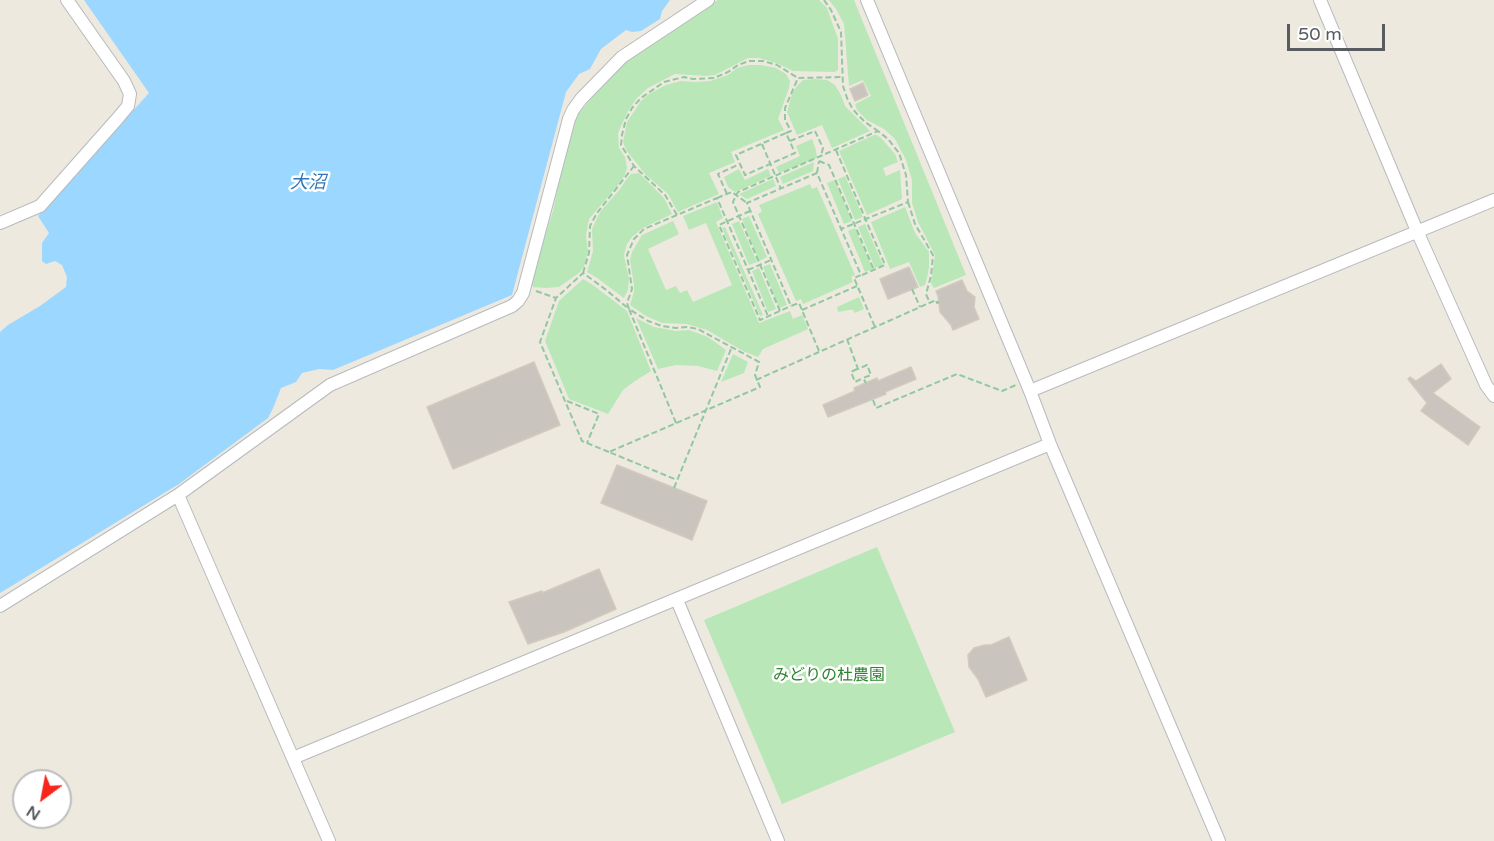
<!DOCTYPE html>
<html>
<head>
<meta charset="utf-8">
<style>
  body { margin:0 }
  #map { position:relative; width:1494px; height:841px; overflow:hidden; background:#ede9de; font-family:"Varela Round",sans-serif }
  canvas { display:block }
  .north { position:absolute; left:12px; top:769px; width:60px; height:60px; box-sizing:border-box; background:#fff; border:2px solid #bcbec0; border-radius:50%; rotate:212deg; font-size:16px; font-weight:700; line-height:24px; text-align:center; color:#585c61 }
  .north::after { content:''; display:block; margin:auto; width:21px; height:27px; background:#f7251a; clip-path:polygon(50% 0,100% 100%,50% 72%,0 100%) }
  .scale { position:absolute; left:1287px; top:24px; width:98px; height:27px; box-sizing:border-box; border:3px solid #585c61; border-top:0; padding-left:8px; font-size:18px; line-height:21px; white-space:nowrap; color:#585c61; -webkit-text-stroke:4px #fff; paint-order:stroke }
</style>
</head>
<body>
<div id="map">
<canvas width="1494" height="841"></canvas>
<div class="north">N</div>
<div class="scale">50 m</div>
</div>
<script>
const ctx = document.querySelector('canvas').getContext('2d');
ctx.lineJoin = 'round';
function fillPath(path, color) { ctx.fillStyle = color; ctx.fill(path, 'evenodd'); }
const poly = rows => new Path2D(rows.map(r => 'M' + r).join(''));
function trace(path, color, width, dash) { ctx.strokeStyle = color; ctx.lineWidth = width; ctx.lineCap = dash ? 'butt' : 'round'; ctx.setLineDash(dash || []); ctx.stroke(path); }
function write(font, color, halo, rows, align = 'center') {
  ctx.font = font + ' "Varela Round","Noto Sans JP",sans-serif'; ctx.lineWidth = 5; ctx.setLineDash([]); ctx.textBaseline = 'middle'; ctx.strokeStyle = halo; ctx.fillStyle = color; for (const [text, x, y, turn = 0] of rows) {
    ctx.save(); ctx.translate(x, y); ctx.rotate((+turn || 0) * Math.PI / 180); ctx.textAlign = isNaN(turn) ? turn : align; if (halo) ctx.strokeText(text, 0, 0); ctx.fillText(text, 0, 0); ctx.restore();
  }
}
fillPath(poly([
  [718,0,819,0,827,8,838,39,838,70,835,72,793,71,776,63,759,58,748,58,715,75,706,76,675,74,648,88,637,98,628,111,618,133,619,148,625,157,627,168,625,175,618,185,589,219,586,236,588,252,584,267,579,273,559,287,546,288,533,287,530,280,553,211,565,151,574,119,624,60],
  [829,0,854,0,966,275,934,288,931,283,935,255,918,222,912,203,912,180,906,160,895,139,884,129,867,120,857,110,855,104,871,96,863,80,849,86,844,24,836,9],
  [749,65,761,65,776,68,786,74,790,81,789,88,778,119,784,130,731,152,735,162,709,173,719,194,678,212,668,194,646,175,626,150,623,142,627,122,641,101,649,94,666,85,681,81,695,82,710,81,728,75,737,68],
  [815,79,827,80,835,85,841,95,845,106,870,131,832,148,822,125,797,135,787,112,792,94,797,86,803,80],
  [874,135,877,135,881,138,895,154,898,162,883,168,886,176,900,170,902,199,867,215,839,151],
  [812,139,816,150,817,158,779,173,776,167,800,156,796,146],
  [814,162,813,171,783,184,780,177],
  [739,169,745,180,768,169,771,176,735,192,728,187,724,177],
  [639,173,664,198,672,214,643,228,632,237,627,244,624,255,629,279,628,290,624,298,597,278,587,272,593,251,592,229,600,212,620,189,626,180,631,174],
  [845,176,863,217,855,220,838,179],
  [773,179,776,186,747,199,739,194],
  [835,180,852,221,844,224,827,183],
  [810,184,812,189,817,187,855,275,851,277,853,282,803,304,801,299,796,301,758,214,762,211,759,205],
  [717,202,723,218,716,222,759,323,790,311,793,319,802,315,808,329,763,349,758,357,743,351,707,330,687,324,662,323,646,316,630,305,634,292,634,285,630,260,632,252,642,235,673,221,679,234,648,249,666,290,676,286,680,293,687,290,693,302,732,285,706,223,689,230,683,216],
  [905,207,915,233,929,252,929,267,927,278,925,285,920,287,909,262,890,269,871,222],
  [749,216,767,257,759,261,742,219],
  [739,221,757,262,749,265,732,224],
  [865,224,883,265,875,268,858,227],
  [725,227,763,315,760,316,722,228],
  [855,228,873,269,865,272,848,231],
  [770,264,787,305,779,308,763,267],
  [759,268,776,309,768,312,752,271],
  [583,279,593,285,627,311,651,371,635,381,623,390,608,414,569,399,545,341,559,301],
  [859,297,864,309,855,313,853,310,849,310,838,312,837,307],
  [636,318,654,327,676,331,689,330,708,337,726,350,717,371,698,366,676,365,658,369],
  [733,354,748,362,744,373,721,382],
  [877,547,955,732,782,804,704,620]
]), '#b9e7b8');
fillPath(poly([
  [84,0,670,0,662,11,660,19,641,31,632,32,626,30,601,49,590,69,579,74,566,92,512,295,333,370,319,369,302,373,296,382,281,388,274,406,268,418,179,484,0,593,0,332,8,325,40,306,66,287,67,277,62,265,55,261,46,264,42,261,42,243,49,233,38,216,149,93]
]), '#9cd7ff');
const building = poly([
  [863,83,868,95,855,101,850,89,863,83],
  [909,267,918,287,888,299,880,279,909,267],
  [962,280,967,291,975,297,974,307,979,319,953,330,951,325,940,312,938,296,936,291,962,280],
  [534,362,560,425,453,469,427,407,534,362],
  [1441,364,1451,379,1433,393,1480,427,1468,445,1421,411,1427,403,1408,379,1410,377,1416,381,1441,364],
  [911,367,916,379,885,392,886,394,828,417,823,405,855,391,854,388,877,378,878,381,911,367],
  [617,465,707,501,692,540,601,503,617,465],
  [599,569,616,609,564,632,528,644,509,602,542,591,542,593,599,569],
  [1009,637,1027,680,986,697,978,679,969,667,968,655,974,648,985,645,991,645,1009,637]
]);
fillPath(building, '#c9c5be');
trace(building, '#d2cabd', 1.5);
const minor = poly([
  [867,0,1030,391,1050,444,1219,841],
  [1320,0,1417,231,1486,385,1494,396],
  [0,223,40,206,118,118,128,106,130,94,124,81,67,0],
  [1030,391,1494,200],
  [178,495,329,841],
  [677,600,778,841],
  [0,606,178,495,330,385,512,306,518,301,523,293,569,119,573,110,581,99,622,57,708,0],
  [293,758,1050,444]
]);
trace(minor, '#b7babf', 14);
trace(poly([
  [824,0,831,10,841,32,843,86,847,98,852,108,857,114,865,122,878,131],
  [786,133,791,131,785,120,785,108,798,78,843,77],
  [790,141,815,131,823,148,821,156],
  [762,144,781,189],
  [836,150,885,265,862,275],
  [819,161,829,165,874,270],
  [817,173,819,161],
  [727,194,718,174,740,164,745,175,795,153,786,133,736,155,740,164],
  [717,198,732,192,747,203],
  [908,202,915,224,933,255,931,276,926,294,930,303],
  [750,211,719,225,760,320,791,306],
  [677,215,665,195,634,166,621,145,622,135,626,119,632,108,641,98,664,82,684,77,693,79,714,78,728,72,738,65,749,61,763,61,777,65,798,78],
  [748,270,771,260],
  [583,273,589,253,590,226,597,213,634,166],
  [912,289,920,307],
  [536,291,556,298],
  [629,309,627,303,632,289,627,255,634,239,644,229,717,198,768,316],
  [802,310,857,286],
  [780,311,733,202,736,195,738,192,878,131,888,139,899,153,906,175,908,202,841,229],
  [847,339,858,369,867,365,871,375,863,378,866,383],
  [819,351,799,303,791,306,747,203,817,173,861,275,854,278,875,327],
  [857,369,851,372,855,382,863,378],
  [756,380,936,300,937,303,939,302],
  [873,400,876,408,957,374,1002,391,1016,385],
  [567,401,599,414,587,443],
  [676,423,629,309,648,321,662,326,676,328,687,327,698,329,759,362,755,375,760,387,609,452,677,480],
  [609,452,582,441,540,342,556,298,583,273,605,289,629,309],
  [674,488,731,349]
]), '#91c89f', 2, [6, 3]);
trace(minor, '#fff', 12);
write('16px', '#2d842e', '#fff', [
  ["みどりの杜農園",829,676]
]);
write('italic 18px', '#3278b8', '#fff', [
  ["大沼",308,183]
]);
</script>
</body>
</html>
